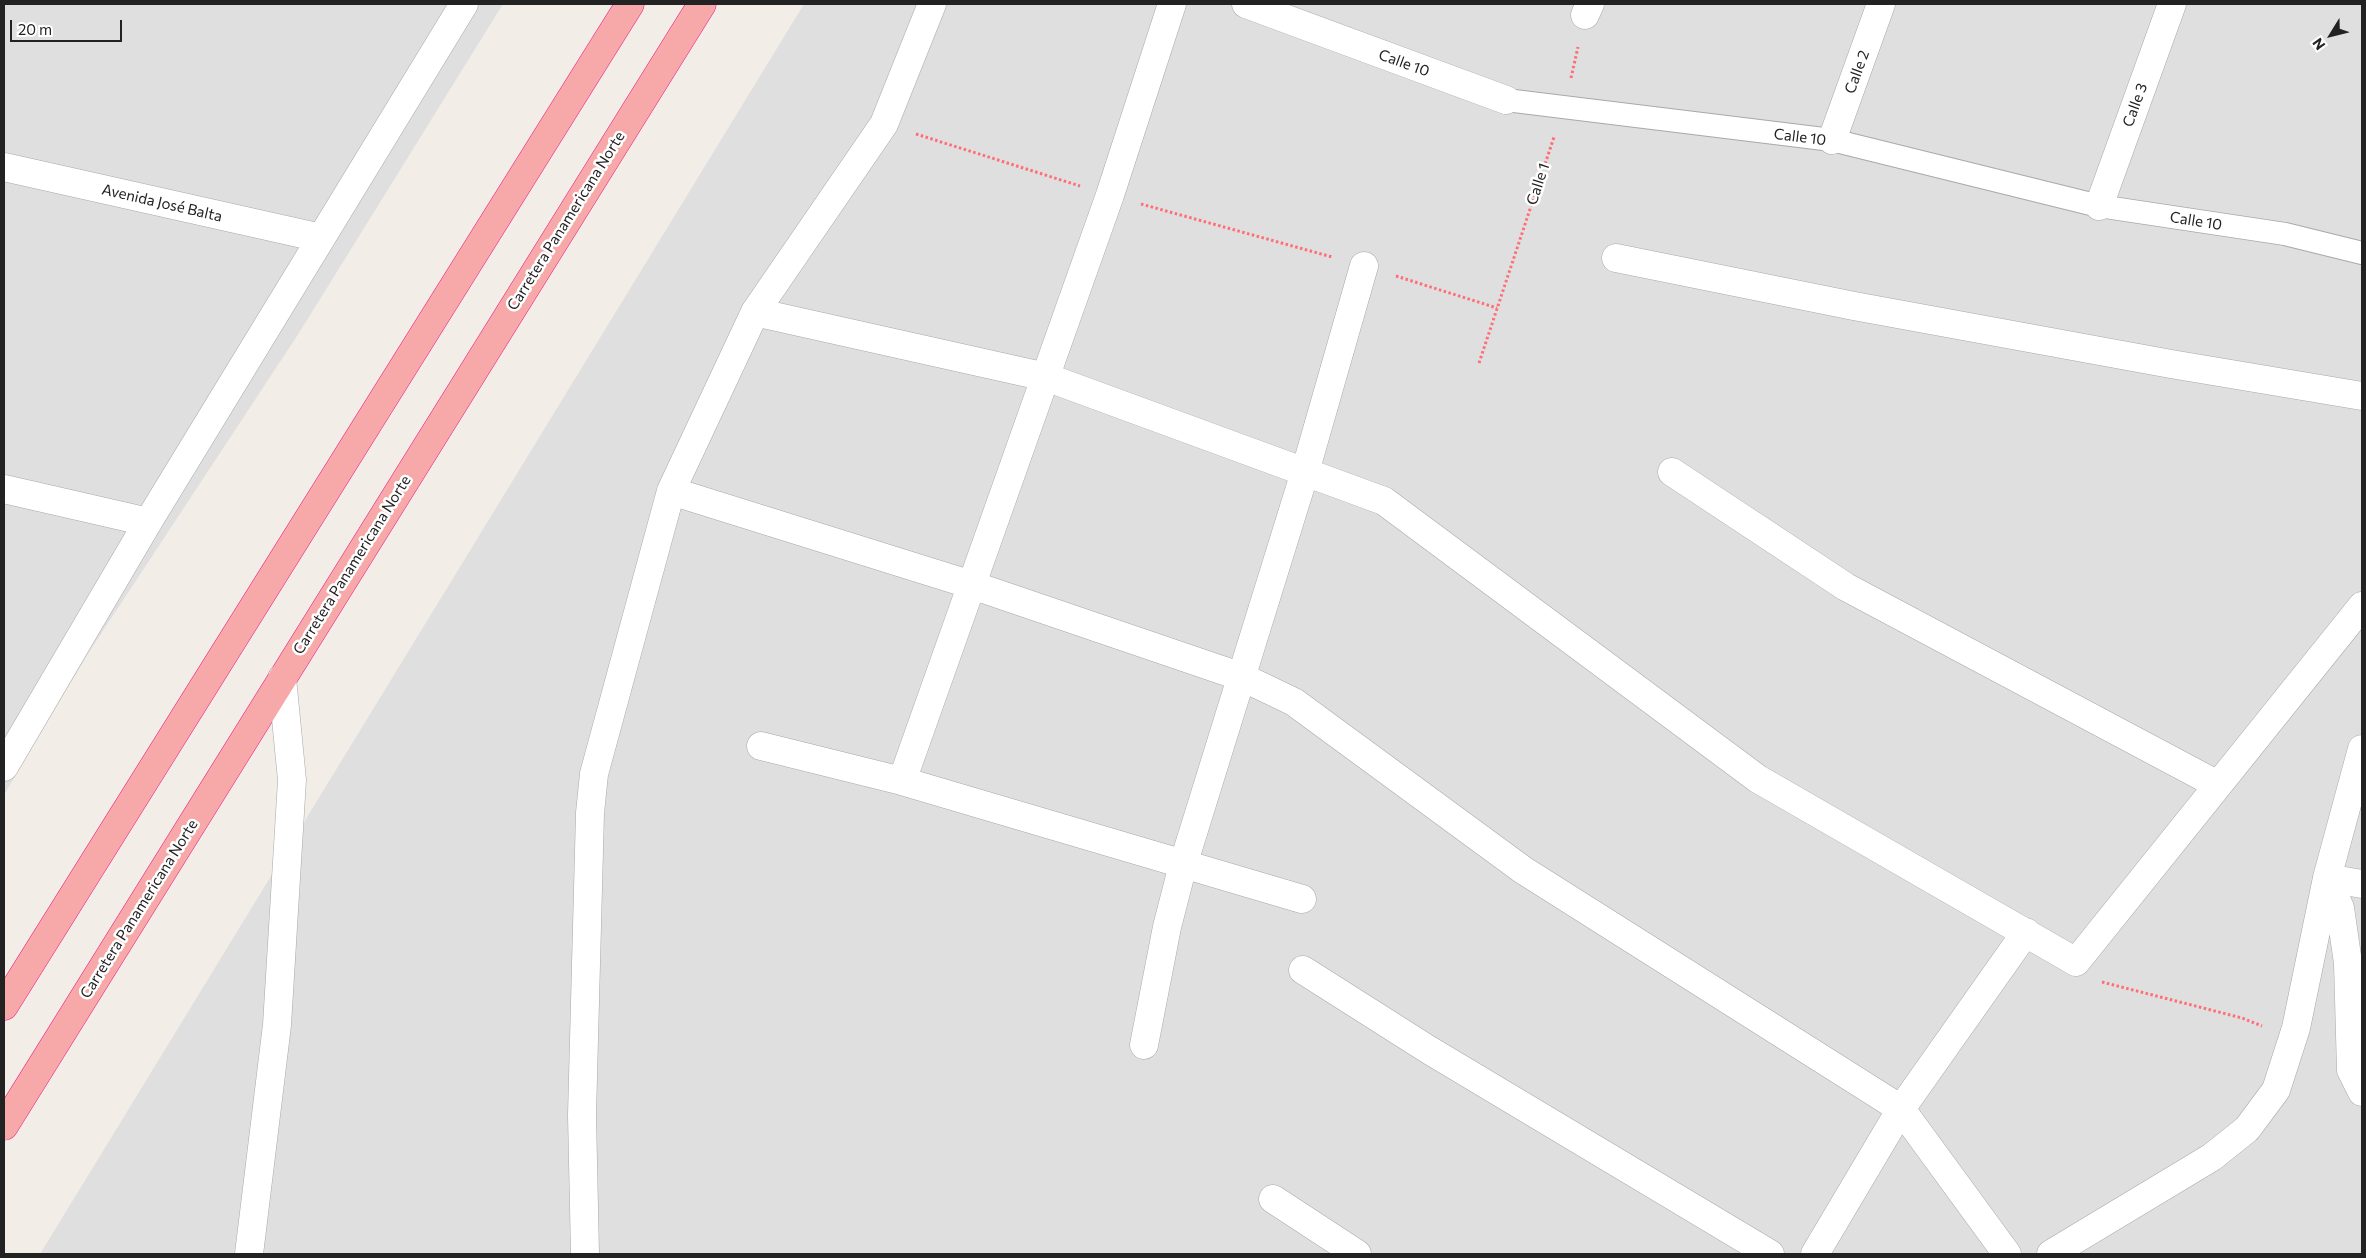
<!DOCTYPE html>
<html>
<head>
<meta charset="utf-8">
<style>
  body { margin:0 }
  #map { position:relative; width:2366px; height:1258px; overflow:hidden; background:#f3ede8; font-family:Commissioner,sans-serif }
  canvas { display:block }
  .frame { position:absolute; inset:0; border:5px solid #222; pointer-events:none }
  .north { position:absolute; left:2306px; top:10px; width:50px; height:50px; -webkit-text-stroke:4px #fff; paint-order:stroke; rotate:234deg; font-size:14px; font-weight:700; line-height:20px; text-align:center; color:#222 }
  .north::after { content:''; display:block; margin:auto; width:18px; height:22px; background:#222; clip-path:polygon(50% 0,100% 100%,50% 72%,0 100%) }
  .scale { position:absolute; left:10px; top:20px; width:112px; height:22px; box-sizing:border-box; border:2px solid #222; border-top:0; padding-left:6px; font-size:15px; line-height:18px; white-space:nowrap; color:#222; -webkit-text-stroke:4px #fff; paint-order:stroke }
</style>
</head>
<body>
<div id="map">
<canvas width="2366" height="1258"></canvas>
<div class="frame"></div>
<div class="north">N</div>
<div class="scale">20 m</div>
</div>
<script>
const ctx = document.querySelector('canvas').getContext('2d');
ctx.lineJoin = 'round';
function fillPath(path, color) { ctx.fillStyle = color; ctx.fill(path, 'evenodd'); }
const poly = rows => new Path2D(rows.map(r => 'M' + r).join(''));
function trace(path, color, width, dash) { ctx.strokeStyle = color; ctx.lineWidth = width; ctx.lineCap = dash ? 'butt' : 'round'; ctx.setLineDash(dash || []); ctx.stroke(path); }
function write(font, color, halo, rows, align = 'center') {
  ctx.font = font + ' Commissioner,sans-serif'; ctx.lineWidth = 5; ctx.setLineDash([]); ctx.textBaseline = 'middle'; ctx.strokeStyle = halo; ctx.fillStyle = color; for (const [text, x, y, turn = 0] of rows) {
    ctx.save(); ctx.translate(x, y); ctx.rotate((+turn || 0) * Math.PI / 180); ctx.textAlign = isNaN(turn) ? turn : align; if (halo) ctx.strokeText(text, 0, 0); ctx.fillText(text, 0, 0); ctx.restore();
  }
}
fillPath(poly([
  [4,4,503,4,299,333,89,652,4,795],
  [804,4,2362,4,2362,1254,40,1254]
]), '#e0dfdf');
const service = poly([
  [1506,100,1832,140,2099,206,2285,234,2362,253]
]);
const minor = poly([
  [1246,4,1506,100],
  [1585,15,1590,4],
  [1832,140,1881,4],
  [4,167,321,238],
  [2099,206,2172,4],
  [1616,258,1854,306,2171,364,2362,396],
  [755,312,1046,377,1384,501,1758,779,2076,962,2362,606],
  [1672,472,1846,587,2218,785],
  [4,489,148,522],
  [671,491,972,585,1242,677,1294,702,1523,870,1901,1109,2007,1254],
  [761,746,902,781,1302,899],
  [4,767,148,522,464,4],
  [902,781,1110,195,1172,4],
  [2327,878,2340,908,2348,963,2351,1070,2362,1092],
  [2327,878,2362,884],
  [1303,970,1429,1050,1770,1254],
  [1144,1045,1167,927,1183,865,1305,472,1364,266],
  [1273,1199,1357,1254],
  [249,1254,277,1025,292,780,282,678],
  [585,1254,582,1115,590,813,594,774,671,491,755,312,884,124,932,4],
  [1815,1254,1901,1109,2026,932],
  [2051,1254,2212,1157,2247,1129,2276,1090,2296,1028,2327,878,2362,749]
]);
const trunk = poly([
  [4,1006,630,4],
  [4,1126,702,4]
]);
trace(service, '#a9a9a9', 24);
trace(minor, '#a9a9a9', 29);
trace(trunk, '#ea1b86', 29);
trace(poly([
  [1571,78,1578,47],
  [916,134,1080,186],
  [1141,204,1332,257],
  [1396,276,1497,308],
  [1479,363,1554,137],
  [2102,982,2242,1018,2262,1026]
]), '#ff6d77', 3, [2.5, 2.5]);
trace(service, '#fff', 22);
trace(minor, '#fff', 28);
trace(trunk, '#f7a8a8', 28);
write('15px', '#222', '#fff', [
  ["Calle 10",1404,63,20],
  ["Calle 2",1857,72,-70],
  ["Calle 3",2135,105,-70],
  ["Calle 10",1800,137,7],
  ["Calle 1",1538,184,-72],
  ["Avenida José Balta",162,203,13],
  ["Carretera Panamericana Norte",566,221,-58],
  ["Calle 10",2196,221,9],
  ["Carretera Panamericana Norte",352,565,-58],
  ["Carretera Panamericana Norte",139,909,-58]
]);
</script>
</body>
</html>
